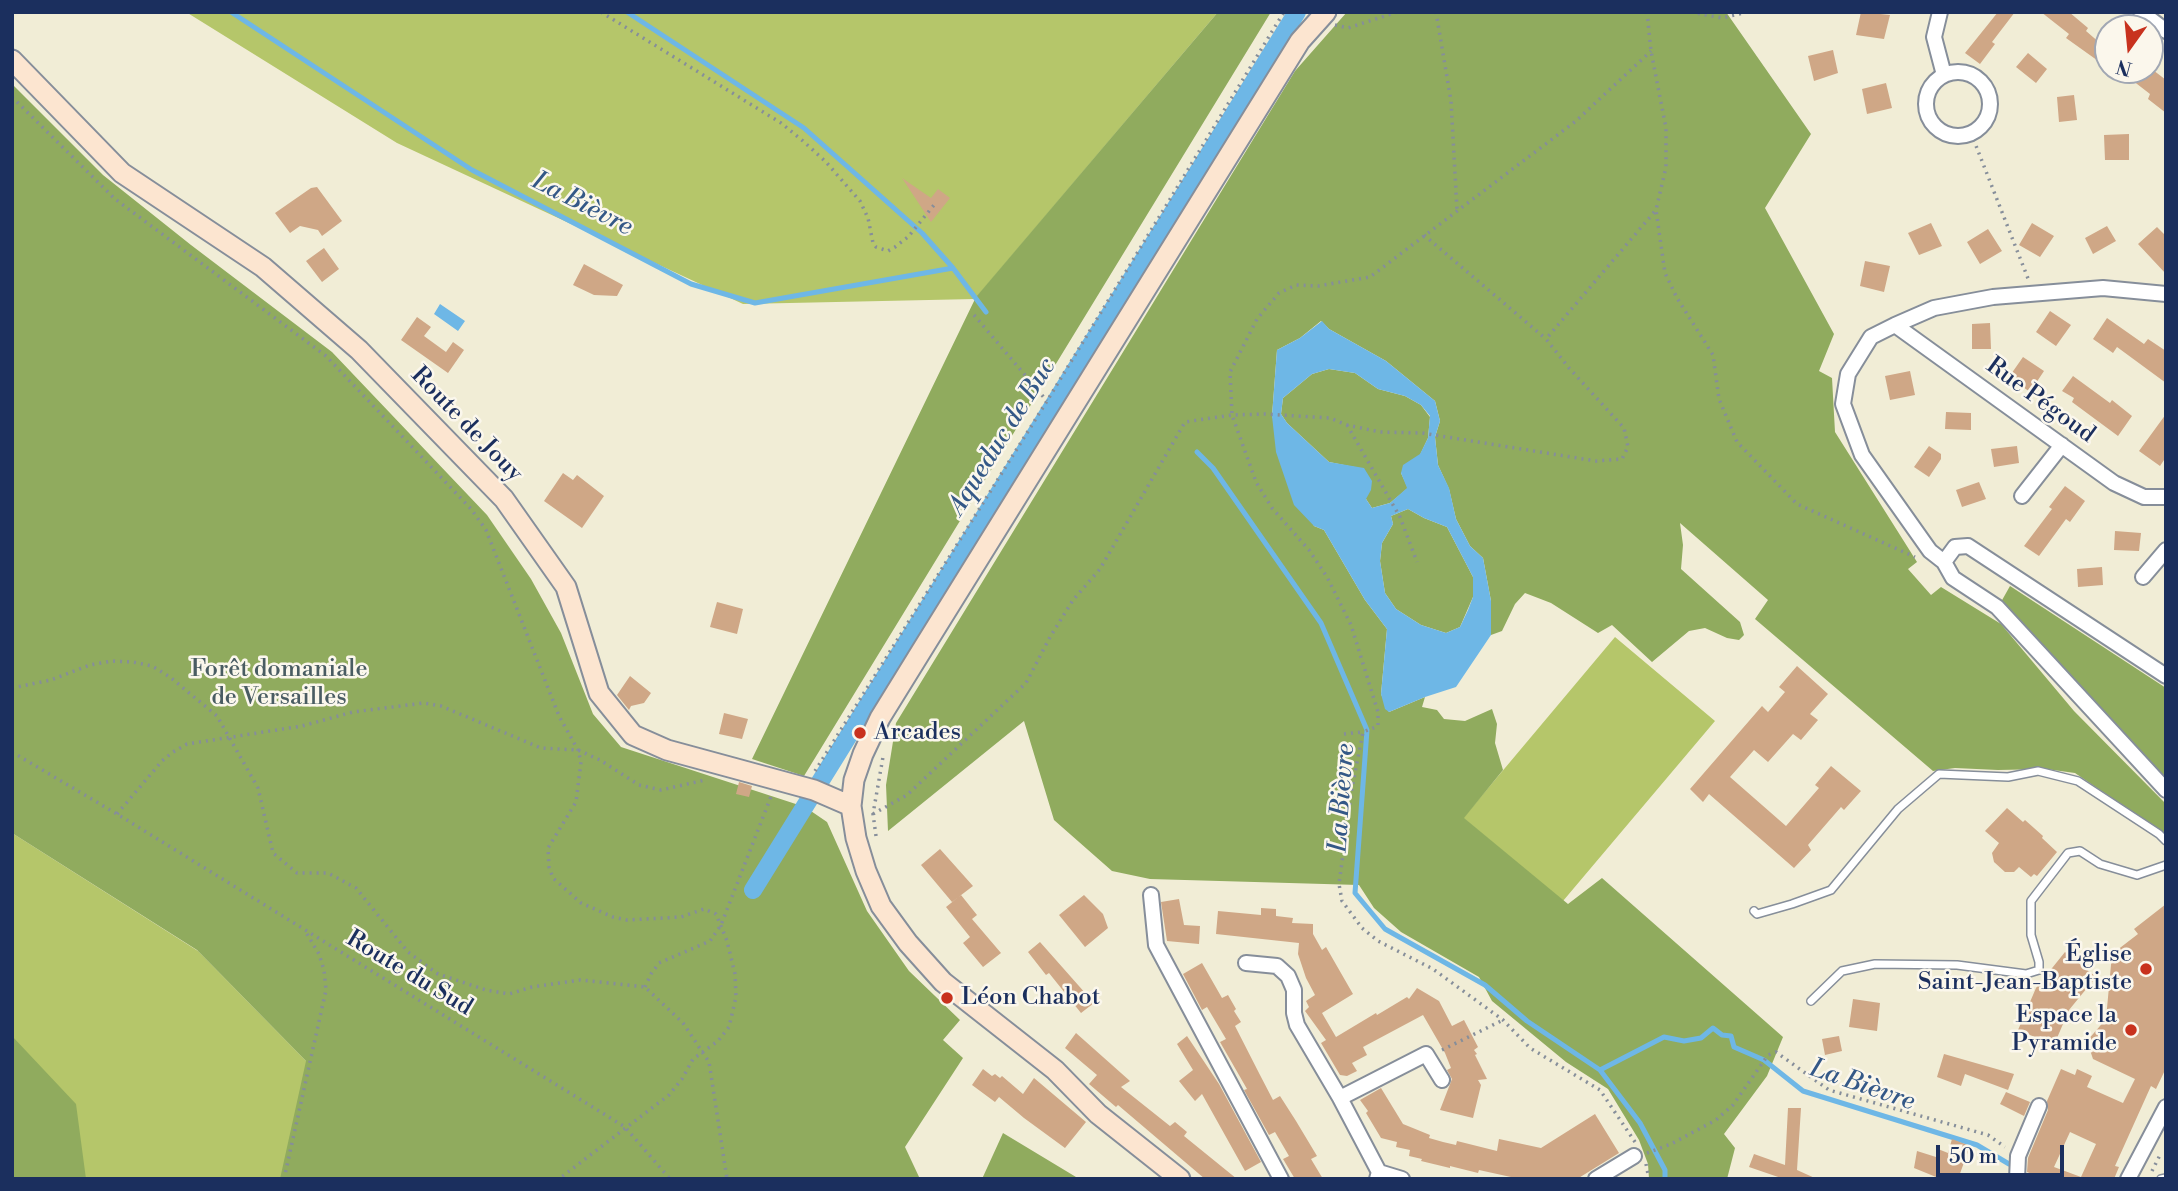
<!DOCTYPE html>
<html>
<head>
<meta charset="utf-8">
<style>
  body { margin:0 }
  #map { position:relative; width:2178px; height:1191px; overflow:hidden; background:#f1edd6; font-family:"Libre Bodoni",serif }
  canvas { display:block }
  .frame { position:absolute; inset:0; border:14px solid #1b2f5e; pointer-events:none }
  .north { position:absolute; left:2094px; top:14px; width:70px; height:70px; box-sizing:border-box; background:#fbf7ec; border:2px solid #a1a7b3; border-radius:50%; rotate:195deg; font-size:19px; font-weight:700; line-height:28px; text-align:center; color:#1b2f5e }
  .north::after { content:''; display:block; margin:auto; width:24px; height:32px; background:#c8321e; clip-path:polygon(50% 0,100% 100%,50% 72%,0 100%) }
  .scale { position:absolute; left:1936px; top:1145px; width:128px; height:32px; box-sizing:border-box; border:4px solid #1b2f5e; border-top:0; padding-left:9px; font-size:21px; line-height:24px; white-space:nowrap; color:#1b2f5e; -webkit-text-stroke:5px #fbf7ec; paint-order:stroke }
</style>
</head>
<body>
<div id="map">
<canvas width="2178" height="1191"></canvas>
<div class="frame"></div>
<div class="north">N</div>
<div class="scale">50 m</div>
</div>
<script>
const ctx = document.querySelector('canvas').getContext('2d');
ctx.lineJoin = 'round';
function fillPath(path, color) { ctx.fillStyle = color; ctx.fill(path, 'evenodd'); }
const poly = rows => new Path2D(rows.map(r => 'M' + r).join(''));
function trace(path, color, width, dash) { ctx.strokeStyle = color; ctx.lineWidth = width; ctx.lineCap = dash ? 'butt' : 'round'; ctx.setLineDash(dash || []); ctx.stroke(path); }
function write(font, color, halo, rows, align = 'center') {
  ctx.font = font + ' "Libre Bodoni",serif'; ctx.lineWidth = 5; ctx.setLineDash([]); ctx.textBaseline = 'middle'; ctx.strokeStyle = halo; ctx.fillStyle = color; for (const [text, x, y, turn = 0] of rows) {
    ctx.save(); ctx.translate(x, y); ctx.rotate((+turn || 0) * Math.PI / 180); ctx.textAlign = isNaN(turn) ? turn : align; if (halo) ctx.strokeText(text, 0, 0); ctx.fillText(text, 0, 0); ctx.restore();
  }
}
fillPath(poly([
  [186,12,1218,12,975,299,743,304,397,143],
  [1615,637,1715,721,1563,901,1463,818],
  [12,833,198,951,308,1063,281,1179,12,1179]
]), '#b5c66a');
fillPath(poly([
  [1218,12,1271,12,804,776,752,759,976,297],
  [1347,12,1726,12,1811,134,1765,208,1834,334,1819,371,1832,378,1835,432,1917,562,1908,569,1931,595,1941,587,2001,624,2074,711,2166,804,2166,835,2075,773,2046,769,1998,770,1955,768,1933,771,1755,619,1768,600,1680,523,1683,545,1681,569,1740,622,1744,635,1739,640,1727,638,1705,628,1689,631,1652,662,1612,625,1598,633,1551,603,1525,593,1515,604,1502,631,1491,635,1491,601,1483,558,1470,546,1456,519,1449,489,1438,465,1435,437,1440,421,1435,401,1386,361,1329,329,1321,321,1300,338,1277,350,1272,416,1314,526,1324,530,1365,600,1387,629,1381,694,1389,712,1425,697,1422,707,1437,710,1444,719,1465,721,1492,709,1497,724,1495,743,1503,770,1464,818,1568,904,1602,878,1783,1037,1767,1076,1724,1134,1735,1148,1727,1179,1649,1179,1648,1164,1639,1140,1608,1089,1566,1062,1492,1001,1479,977,1401,932,1374,908,1359,885,1150,879,1112,871,1054,820,1024,721,888,831,886,785,896,723,1295,71],
  [12,84,103,175,191,245,332,352,487,515,531,579,561,633,593,714,621,747,805,807,827,822,867,911,909,971,960,1020,943,1040,963,1058,905,1147,920,1179,280,1179,306,1061,197,950,12,833],
  [1329,369,1355,373,1378,389,1405,396,1421,405,1430,417,1428,438,1420,455,1401,473,1408,488,1390,503,1372,508,1366,499,1364,469,1329,462,1287,423,1281,414,1283,398,1312,374],
  [1408,509,1424,518,1447,527,1473,577,1473,597,1460,627,1446,633,1421,625,1396,609,1385,593,1380,561,1382,543,1393,524,1391,516],
  [2010,586,2166,688,2166,781,2001,602],
  [12,1036,76,1104,86,1179,12,1179],
  [1003,1133,1076,1177,1076,1179,982,1179]
]), '#90ab5e');
fillPath(poly([
  [440,304,465,321,458,331,434,314],
  [1322,321,1329,329,1386,361,1435,401,1440,421,1435,437,1438,465,1449,488,1456,519,1470,546,1483,558,1491,601,1491,635,1456,687,1425,697,1389,712,1385,709,1381,694,1387,629,1365,600,1324,530,1314,526,1294,505,1276,452,1272,416,1277,350,1300,338],
  [1329,369,1355,373,1378,389,1405,396,1421,405,1430,416,1428,438,1420,454,1403,465,1401,473,1407,488,1390,503,1372,508,1366,499,1371,490,1372,481,1364,468,1329,462,1287,423,1281,414,1283,398,1312,374],
  [1408,509,1424,518,1447,527,1473,577,1473,597,1468,610,1460,627,1446,633,1421,625,1396,609,1385,593,1380,561,1382,543,1393,524,1391,516]
]), '#6eb7e6');
trace(poly([
  [231,12,472,170,691,284,755,303,953,268],
  [627,12,804,128,922,233,953,268,986,312],
  [1197,452,1213,468,1321,623,1367,730,1355,893,1385,929,1485,985,1527,1021,1600,1070,1664,1037,1684,1041,1701,1038,1713,1028,1722,1035,1731,1036,1734,1047,1764,1060,1803,1091,1977,1145,2009,1164],
  [1600,1070,1640,1123,1665,1170,1665,1179]
]), '#6eb7e6', 5);
trace(poly([
  [753,890,1297,12]
]), '#6eb7e6', 18);
fillPath(poly([
  [1861,12,1890,15,1884,39,1856,35],
  [1998,12,2015,12,1992,42,1995,44,1980,64,1965,53],
  [2041,12,2069,12,2088,28,2086,31,2108,50,2108,68,2066,38,2069,34],
  [1833,50,1838,73,1814,81,1808,56],
  [2028,53,2047,69,2036,83,2016,67],
  [2119,70,2153,70,2166,80,2166,113,2148,99,2150,94],
  [1886,83,1892,108,1867,114,1862,89],
  [2074,95,2077,120,2059,122,2057,97],
  [2129,134,2129,160,2105,160,2104,135],
  [902,178,931,198,938,189,950,198,931,222],
  [317,187,342,221,322,236,318,230,300,226,290,233,275,213,311,188],
  [1931,223,1942,246,1919,255,1908,233],
  [2032,223,2054,236,2040,257,2019,245],
  [2107,226,2116,241,2093,254,2085,238],
  [2157,227,2166,236,2166,274,2138,244],
  [1988,229,2002,251,1980,264,1967,242],
  [324,248,339,269,322,282,306,261],
  [1865,261,1890,266,1884,292,1860,286],
  [584,264,623,285,617,296,594,295,573,285],
  [2050,311,2071,325,2056,346,2036,332],
  [417,317,431,327,424,336,446,352,453,342,464,350,448,373,401,340],
  [2107,318,2144,344,2148,339,2166,351,2166,383,2117,347,2113,353,2093,339],
  [1990,323,1991,349,1972,349,1972,324],
  [2023,357,2044,371,2030,392,2009,377],
  [1910,371,1915,395,1890,400,1885,376],
  [2073,376,2110,403,2112,400,2132,416,2118,436,2072,402,2074,398,2062,391],
  [1946,412,1971,413,1971,430,1945,429],
  [2166,414,2166,457,2160,466,2139,451],
  [1929,446,1941,454,1941,459,1929,477,1914,467],
  [2017,446,2019,463,1994,467,1991,449],
  [563,473,573,480,577,475,604,496,582,528,544,501],
  [1979,482,1986,499,1962,507,1956,490],
  [2065,486,2085,501,2070,522,2066,519,2039,556,2024,546,2052,509,2049,507],
  [2115,531,2141,533,2139,551,2114,550],
  [2102,567,2103,585,2078,587,2077,569],
  [717,602,743,609,737,634,710,627],
  [1797,666,1828,694,1810,714,1818,720,1801,740,1793,734,1768,762,1754,750,1730,777,1786,826,1819,788,1815,785,1831,766,1861,791,1844,810,1841,807,1808,845,1811,850,1794,868,1709,794,1703,802,1690,789,1762,706,1768,712,1785,692,1779,687],
  [630,676,651,693,644,703,631,706,629,710,617,695],
  [724,713,748,719,742,739,719,734],
  [739,782,752,786,749,797,736,794],
  [2007,808,2023,822,2025,820,2043,836,2042,838,2057,852,2037,876,2034,874,2031,877,2019,867,2014,872,2005,872,1994,862,1992,853,1999,843,1985,831],
  [940,849,973,886,952,902,921,865],
  [961,895,977,915,972,919,1001,953,983,967,963,943,970,937,946,907],
  [1084,895,1103,914,1108,928,1085,947,1059,915],
  [1179,899,1184,925,1200,926,1199,944,1167,941,1161,902],
  [2166,904,2166,1068,2156,1089,2151,1086,2115,1166,2119,1167,2114,1179,2045,1179,2027,1172,2028,1158,2048,1110,2047,1101,2061,1069,2075,1075,2077,1069,2092,1076,2087,1087,2123,1103,2135,1079,2093,1059,2087,1041,2106,1019,2112,954,2138,934,2134,929],
  [2070,1132,2096,1144,2081,1177,2054,1167],
  [1261,908,1276,909,1276,916,1293,918,1292,923,1313,924,1313,934,1322,950,1326,947,1353,994,1322,1013,1336,1037,1376,1013,1377,1015,1407,997,1409,999,1417,988,1439,1001,1452,1026,1464,1020,1478,1047,1474,1050,1477,1054,1475,1055,1487,1079,1478,1080,1481,1085,1473,1118,1440,1110,1452,1079,1447,1070,1451,1068,1445,1053,1423,1015,1363,1047,1367,1055,1352,1063,1357,1071,1347,1076,1340,1075,1321,1043,1326,1040,1305,1011,1309,1007,1306,1001,1315,995,1306,978,1298,954,1299,943,1216,934,1218,911,1261,915],
  [1040,942,1094,1003,1081,1013,1049,973,1046,975,1028,952],
  [2065,952,2096,977,2069,1010,2054,1045,2018,1030,2036,988],
  [1202,963,1222,998,1228,995,1236,1009,1234,1011,1241,1022,1235,1026,1260,1075,1273,1100,1280,1096,1296,1121,1317,1156,1311,1159,1323,1179,1295,1179,1283,1159,1289,1156,1275,1132,1269,1135,1244,1090,1247,1089,1220,1042,1226,1039,1207,1007,1202,1010,1183,974],
  [1853,999,1880,1003,1877,1031,1849,1027],
  [1076,1033,1130,1081,1121,1087,1170,1126,1175,1122,1187,1132,1184,1136,1237,1179,1205,1179,1118,1105,1116,1107,1089,1084,1097,1075,1065,1048],
  [1187,1036,1219,1084,1261,1162,1245,1171,1202,1094,1195,1101,1179,1081,1193,1070,1177,1044],
  [1839,1036,1842,1051,1825,1055,1822,1039],
  [1944,1054,2014,1074,2008,1090,1965,1074,1961,1086,1937,1077],
  [983,1069,992,1076,995,1074,1000,1078,1002,1076,1023,1094,1034,1078,1086,1122,1065,1148,1024,1118,999,1097,995,1102,972,1085],
  [1381,1088,1403,1124,1430,1135,1429,1138,1443,1142,1456,1145,1457,1141,1497,1151,1499,1139,1541,1148,1595,1114,1619,1153,1577,1179,1520,1179,1479,1170,1478,1173,1450,1166,1450,1168,1421,1161,1422,1159,1409,1156,1410,1150,1396,1147,1397,1142,1381,1138,1366,1113,1368,1111,1360,1100],
  [2006,1092,2030,1102,2024,1116,2000,1104],
  [1788,1108,1801,1108,1797,1170,1817,1179,1784,1179,1749,1167,1754,1154,1785,1165],
  [1952,1139,1970,1146,1958,1179,1941,1179,1914,1168,1917,1151,1936,1157,1938,1149,1948,1153]
]), '#cfa786');
const lane = poly([
  [1754,911,1757,914,1792,904,1831,890,1898,809,1939,774,2008,777,2038,771,2078,781,2159,834,2166,841],
  [1811,1001,1842,971,1875,964,1957,965,2026,974,2039,970,2039,962,2031,935,2031,901,2068,853,2080,851,2100,864,2137,875,2166,865],
  [2161,1179,2166,1178]
]);
const street = poly([
  [1940,12,1934,37,1944,75],
  [2141,12,2166,31],
  '1926 104a32 32 0 1 1 64 0a32 32 0 1 1-64 0Z',
  [1895,325,2114,483,2144,497,2166,497],
  [2022,496,2062,445],
  [1944,562,1930,551,1862,455,1843,404,1848,374,1871,337,1895,325,1934,308,1993,297,2103,288,2166,294],
  [2143,577,2166,550],
  [2166,676,1968,546,1955,547,1944,562,1953,578,1997,607,2166,790],
  [1151,895,1156,945,1281,1179],
  [1246,963,1277,966,1288,976,1294,990,1294,1013,1297,1025,1340,1098,1379,1172],
  [1340,1098,1426,1054,1442,1080],
  [1377,1179,1379,1172,1402,1179],
  [1596,1179,1634,1156],
  [2017,1179,2018,1156,2039,1106],
  [2128,1179,2166,1107]
]);
const secondary = poly([
  [12,60,122,173,263,267,359,350,504,499,566,587,599,693,633,735,667,750,814,790,851,806],
  [1180,1179,1098,1114,1055,1070,943,982,908,943,881,906,866,871,856,838,851,806,854,780,863,754,880,718,922,650,1300,41,1326,12]
]);
trace(lane, '#868e9a', 10);
trace(street, '#868e9a', 18);
trace(secondary, '#868e9a', 23);
trace(poly([
  [601,12,781,123,803,141,826,162,860,201,868,218,873,243,876,247,888,251,895,247,908,237,934,205],
  [1436,12,1451,101,1457,210],
  [1647,12,1651,51,1666,128,1666,167,1656,210,1665,273,1677,298,1713,355,1719,399,1737,442,1797,504,1915,557],
  [1691,12,1722,18,1747,12],
  [1335,25,1348,28,1397,12],
  [12,97,115,199,326,356,471,509,486,530,559,716,578,750,581,762,576,802,548,848,549,867,553,878,581,903,613,917,627,920,681,917,704,909,716,914,727,941,735,974,736,997,729,1027,718,1041,693,1059,682,1079,669,1095,559,1179],
  [1971,133,2029,281],
  [1424,235,1546,339],
  [974,315,1047,401],
  [1347,425,1400,517,1417,562],
  [12,688,51,680,90,665,112,661,133,662,152,666,170,677,217,716,258,788,273,853,297,873,328,873,356,888,408,952,438,974,486,990,509,994,532,987,580,980,645,987,683,1023,709,1062,727,1179],
  [1344,734,1363,732],
  [12,752,117,814,625,1127,670,1179],
  [815,771,1047,401,1284,12],
  [117,814,162,761,173,752,187,744,302,726,353,712,424,703,441,706,541,748,578,750,600,760,639,785,661,790,705,780],
  [873,814,907,795,1026,683,1050,637,1073,600,1100,569,1185,422,1232,415,1265,414,1330,418,1347,425,1380,432,1422,433,1596,461,1622,459,1628,447,1624,428,1569,368,1546,339,1656,210],
  [876,836,873,814,883,757],
  [645,987,651,974,659,963,710,941,721,925,772,794],
  [1442,1050,1503,1020],
  [1635,1142,1600,1090,1530,1048,1503,1020,1433,969,1378,941,1362,928,1342,901,1339,884,1352,788,1363,732,1378,726,1378,712,1351,625,1327,577,1309,550,1272,508,1256,482,1232,415,1230,372,1257,319,1279,293,1296,285,1318,286,1370,277,1576,121,1651,51],
  [1647,1153,1671,1144,1716,1120,1733,1105,1768,1055,1776,1052,1829,1090,1988,1135,2005,1147],
  [1646,1164,1649,1179],
  [2152,1171,2160,1155],
  [284,1179,326,990,324,970,319,954,307,934]
]), '#868e9a', 3.5, [2, 5]);
trace(lane, '#fff', 7);
trace(street, '#fff', 14);
trace(secondary, '#fce5d0', 19);
for (const [x, y, r, color] of [
  [860,733,7,"#c8321e"],
  [2146,969,7,"#c8321e"],
  [947,998,7,"#c8321e"],
  [2131,1030,7,"#c8321e"]
]) { const dot = new Path2D(); dot.arc(x, y, r, 0, 2 * Math.PI); ctx.fillStyle = color; ctx.fill(dot); trace(dot, '#fbf7ec', 2.5); }
write('24px', '#1b2f5e', '#fbf7ec', [
  ["Rue Pégoud",2040,401,36],
  ["Route de Jouy",466,425,46],
  ["Route du Sud",409,974,31]
]);
write('24px', '#495c62', '#fbf7ec', [
  ["Forêt domaniale",279,670],
  ["de Versailles",279,698]
]);
write('24px', '#1b2f5e', '#fbf7ec', [
  ["Arcades",874,733],
  ["Église",2132,955,"right"],
  ["Saint-Jean-Baptiste",2132,983,"right"],
  ["Léon Chabot",961,998],
  ["Espace la",2117,1016,"right"],
  ["Pyramide",2117,1044,"right"]
], 'left');
write('italic 26px', '#345887', '#fbf7ec', [
  ["La Bièvre",582,205,27],
  ["Aqueduc de Buc",1003,437,-58],
  ["La Bièvre",1343,798,-86],
  ["La Bièvre",1862,1086,19]
]);
</script>
</body>
</html>
